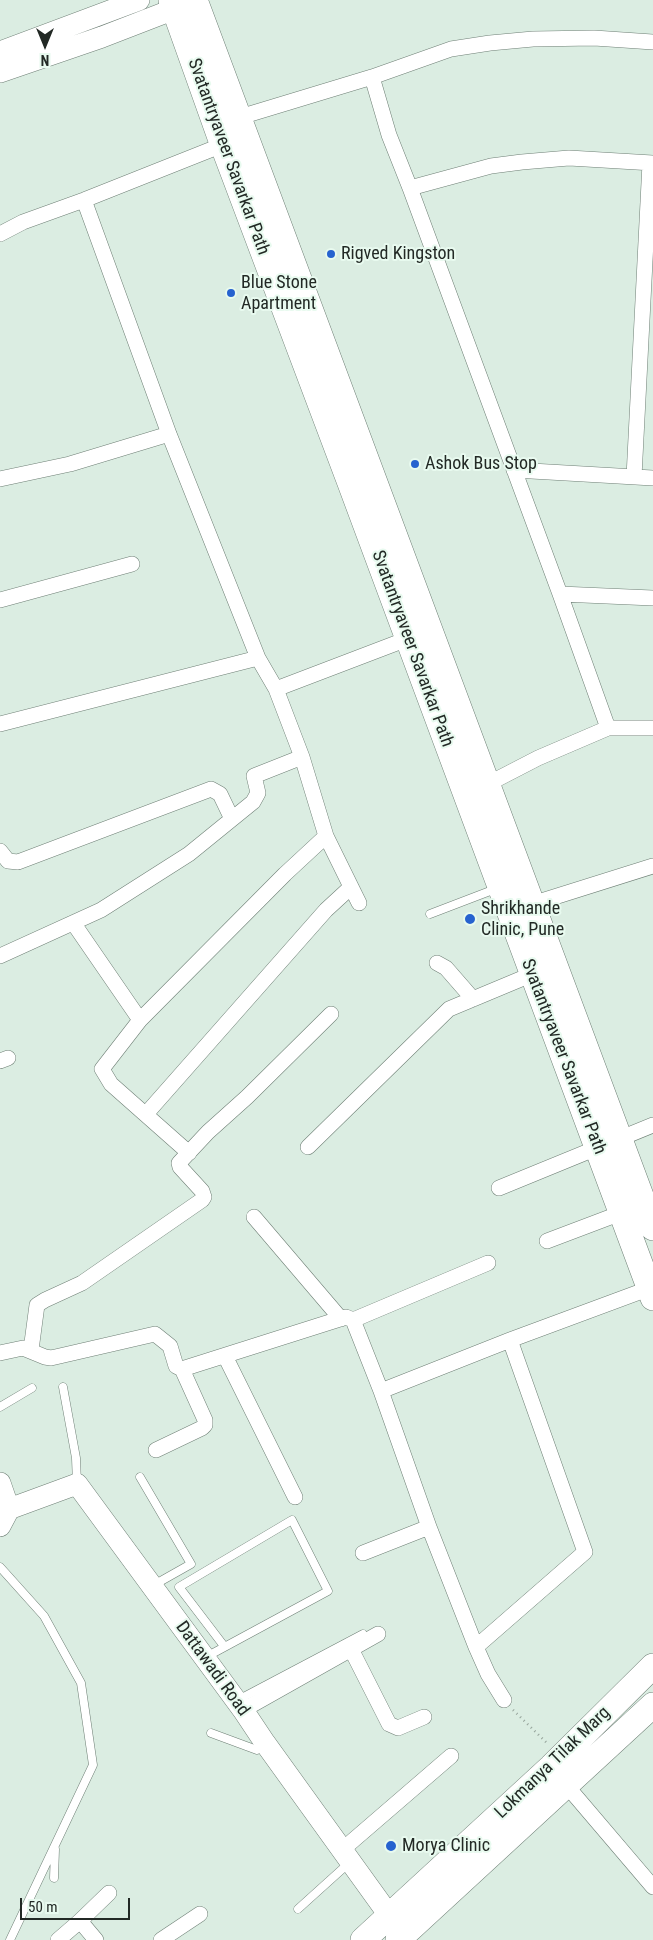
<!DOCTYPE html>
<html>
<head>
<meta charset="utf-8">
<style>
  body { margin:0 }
  #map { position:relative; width:653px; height:1940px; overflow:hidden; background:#dbede2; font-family:"Roboto Condensed",sans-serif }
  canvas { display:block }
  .north { position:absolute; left:20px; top:20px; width:50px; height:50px; -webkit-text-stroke:4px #e8faef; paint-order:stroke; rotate:180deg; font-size:14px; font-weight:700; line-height:20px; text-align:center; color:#222925 }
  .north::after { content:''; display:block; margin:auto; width:18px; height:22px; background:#222925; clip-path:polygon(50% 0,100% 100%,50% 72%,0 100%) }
  .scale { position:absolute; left:20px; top:1898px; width:110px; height:22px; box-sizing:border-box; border:2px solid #222925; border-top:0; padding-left:6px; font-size:15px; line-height:18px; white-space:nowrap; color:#222925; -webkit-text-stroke:4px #e8faef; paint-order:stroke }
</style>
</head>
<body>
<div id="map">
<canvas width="653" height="1940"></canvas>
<div class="north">N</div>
<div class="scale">50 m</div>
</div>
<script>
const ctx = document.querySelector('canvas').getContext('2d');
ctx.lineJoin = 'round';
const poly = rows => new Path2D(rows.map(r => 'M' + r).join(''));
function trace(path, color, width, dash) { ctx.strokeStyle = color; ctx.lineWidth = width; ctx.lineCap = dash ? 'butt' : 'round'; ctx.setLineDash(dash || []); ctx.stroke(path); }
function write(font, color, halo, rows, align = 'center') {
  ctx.font = font + ' "Roboto Condensed",sans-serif'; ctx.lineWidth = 4; ctx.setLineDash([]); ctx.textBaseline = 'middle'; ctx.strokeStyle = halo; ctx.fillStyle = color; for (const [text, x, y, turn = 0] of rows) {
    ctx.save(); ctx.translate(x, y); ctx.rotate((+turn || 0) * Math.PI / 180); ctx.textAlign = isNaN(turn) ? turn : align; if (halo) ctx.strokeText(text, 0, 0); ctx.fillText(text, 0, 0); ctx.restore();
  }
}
const lane = poly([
  [430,914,498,888],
  [63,1387,76,1458,77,1484],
  [0,1407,32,1388],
  [140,1477,191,1564,152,1586],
  [0,1567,44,1616,81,1683,93,1765,10,1940],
  [206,1657,328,1591,292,1520,179,1587,224,1646],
  [238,1700,363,1634],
  [211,1733,257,1750,263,1745],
  [54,1878,55,1849],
  [298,1909,349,1863]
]);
const street = poly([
  [372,77,389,135,410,188,560,594,608,728],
  [240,117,372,77,451,49,490,43,533,39,594,38,653,42],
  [410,188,491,166,522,162,569,158,653,163],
  [84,200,169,434,258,658,276,689,302,757,326,836,359,903],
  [0,234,23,222,84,200,230,142],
  [514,470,653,478],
  [634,477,650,163],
  [0,479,70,464,169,434],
  [560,594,653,598],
  [0,600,132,564],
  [276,689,415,636],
  [0,724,258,658],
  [480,788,538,758,608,728,653,728],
  [0,851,8,861,18,862,211,789,220,794,232,819],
  [532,904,653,866],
  [74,924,140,1020],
  [0,956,101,910,189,854,253,802,258,793,254,776,302,757],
  [437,963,446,968,473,999],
  [0,1061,8,1058],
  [146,1114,326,910,351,887],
  [308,1147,449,1009,540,971],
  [189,1153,111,1084,102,1069,140,1020,285,874,326,836],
  [499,1188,653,1125],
  [254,1217,341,1319],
  [547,1241,621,1213],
  [353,1320,488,1263],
  [31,1350,37,1305,45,1300,82,1283,202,1200,204,1197,202,1191,180,1167,179,1163,208,1132,247,1097,331,1014],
  [0,1353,23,1348,45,1357,51,1358,155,1334,170,1346,176,1366,182,1369,346,1317,353,1320,381,1391,429,1527,476,1647,488,1674,504,1700],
  [225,1356,295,1497],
  [381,1391,510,1340,653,1287],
  [156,1450,202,1428,205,1425,205,1420,182,1369],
  [363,1553,429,1527],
  [476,1647,585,1552,510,1340],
  [351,1649,389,1724,398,1728,424,1717],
  [243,1710,378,1634],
  [561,1779,653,1887],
  [342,1850,451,1756],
  [80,1921,109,1893],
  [58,1940,80,1921,96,1940],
  [161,1940,200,1914]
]);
const secondary = poly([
  [0,52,139,0],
  [0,72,102,37,190,3],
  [0,1483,9,1509],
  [9,1509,77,1484,243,1710,265,1743,399,1929],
  [0,1526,9,1509]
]);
const primary = poly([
  [171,0,223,146,350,483,653,1298],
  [195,0,653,1228],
  [363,1940,551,1767,653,1666],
  [398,1940,653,1705]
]);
trace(lane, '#6e7f75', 9);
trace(street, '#6e7f75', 16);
trace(secondary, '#6e7f75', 22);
trace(primary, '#6e7f75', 26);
trace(poly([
  [513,1710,547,1743]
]), '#96a49b', 2.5, [1, 4]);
trace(lane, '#fff', 8);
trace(street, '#fff', 15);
trace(secondary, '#fff', 21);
trace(primary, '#fff', 25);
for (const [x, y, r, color] of [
  [331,254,5,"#2662cf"],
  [231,293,5,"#2662cf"],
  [415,464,5,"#2662cf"],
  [470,919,6,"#2662cf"],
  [391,1846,6,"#2662cf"]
]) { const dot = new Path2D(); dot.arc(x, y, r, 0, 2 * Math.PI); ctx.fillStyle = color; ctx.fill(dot); trace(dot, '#e8faef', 2); }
write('18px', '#222925', '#e8faef', [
  ["Svatantryaveer Savarkar Path",228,157,70],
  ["Svatantryaveer Savarkar Path",412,649,70],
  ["Svatantryaveer Savarkar Path",563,1057,69],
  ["Dattawadi Road",212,1669,54],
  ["Lokmanya Tilak Marg",553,1763,-44]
]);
write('18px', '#222925', '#e8faef', [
  ["Rigved Kingston",341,254],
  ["Blue Stone",241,283],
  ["Apartment",241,304],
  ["Ashok Bus Stop",425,464],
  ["Shrikhande",481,909],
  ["Clinic, Pune",481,930],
  ["Morya Clinic",402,1846]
], 'left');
</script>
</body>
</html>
